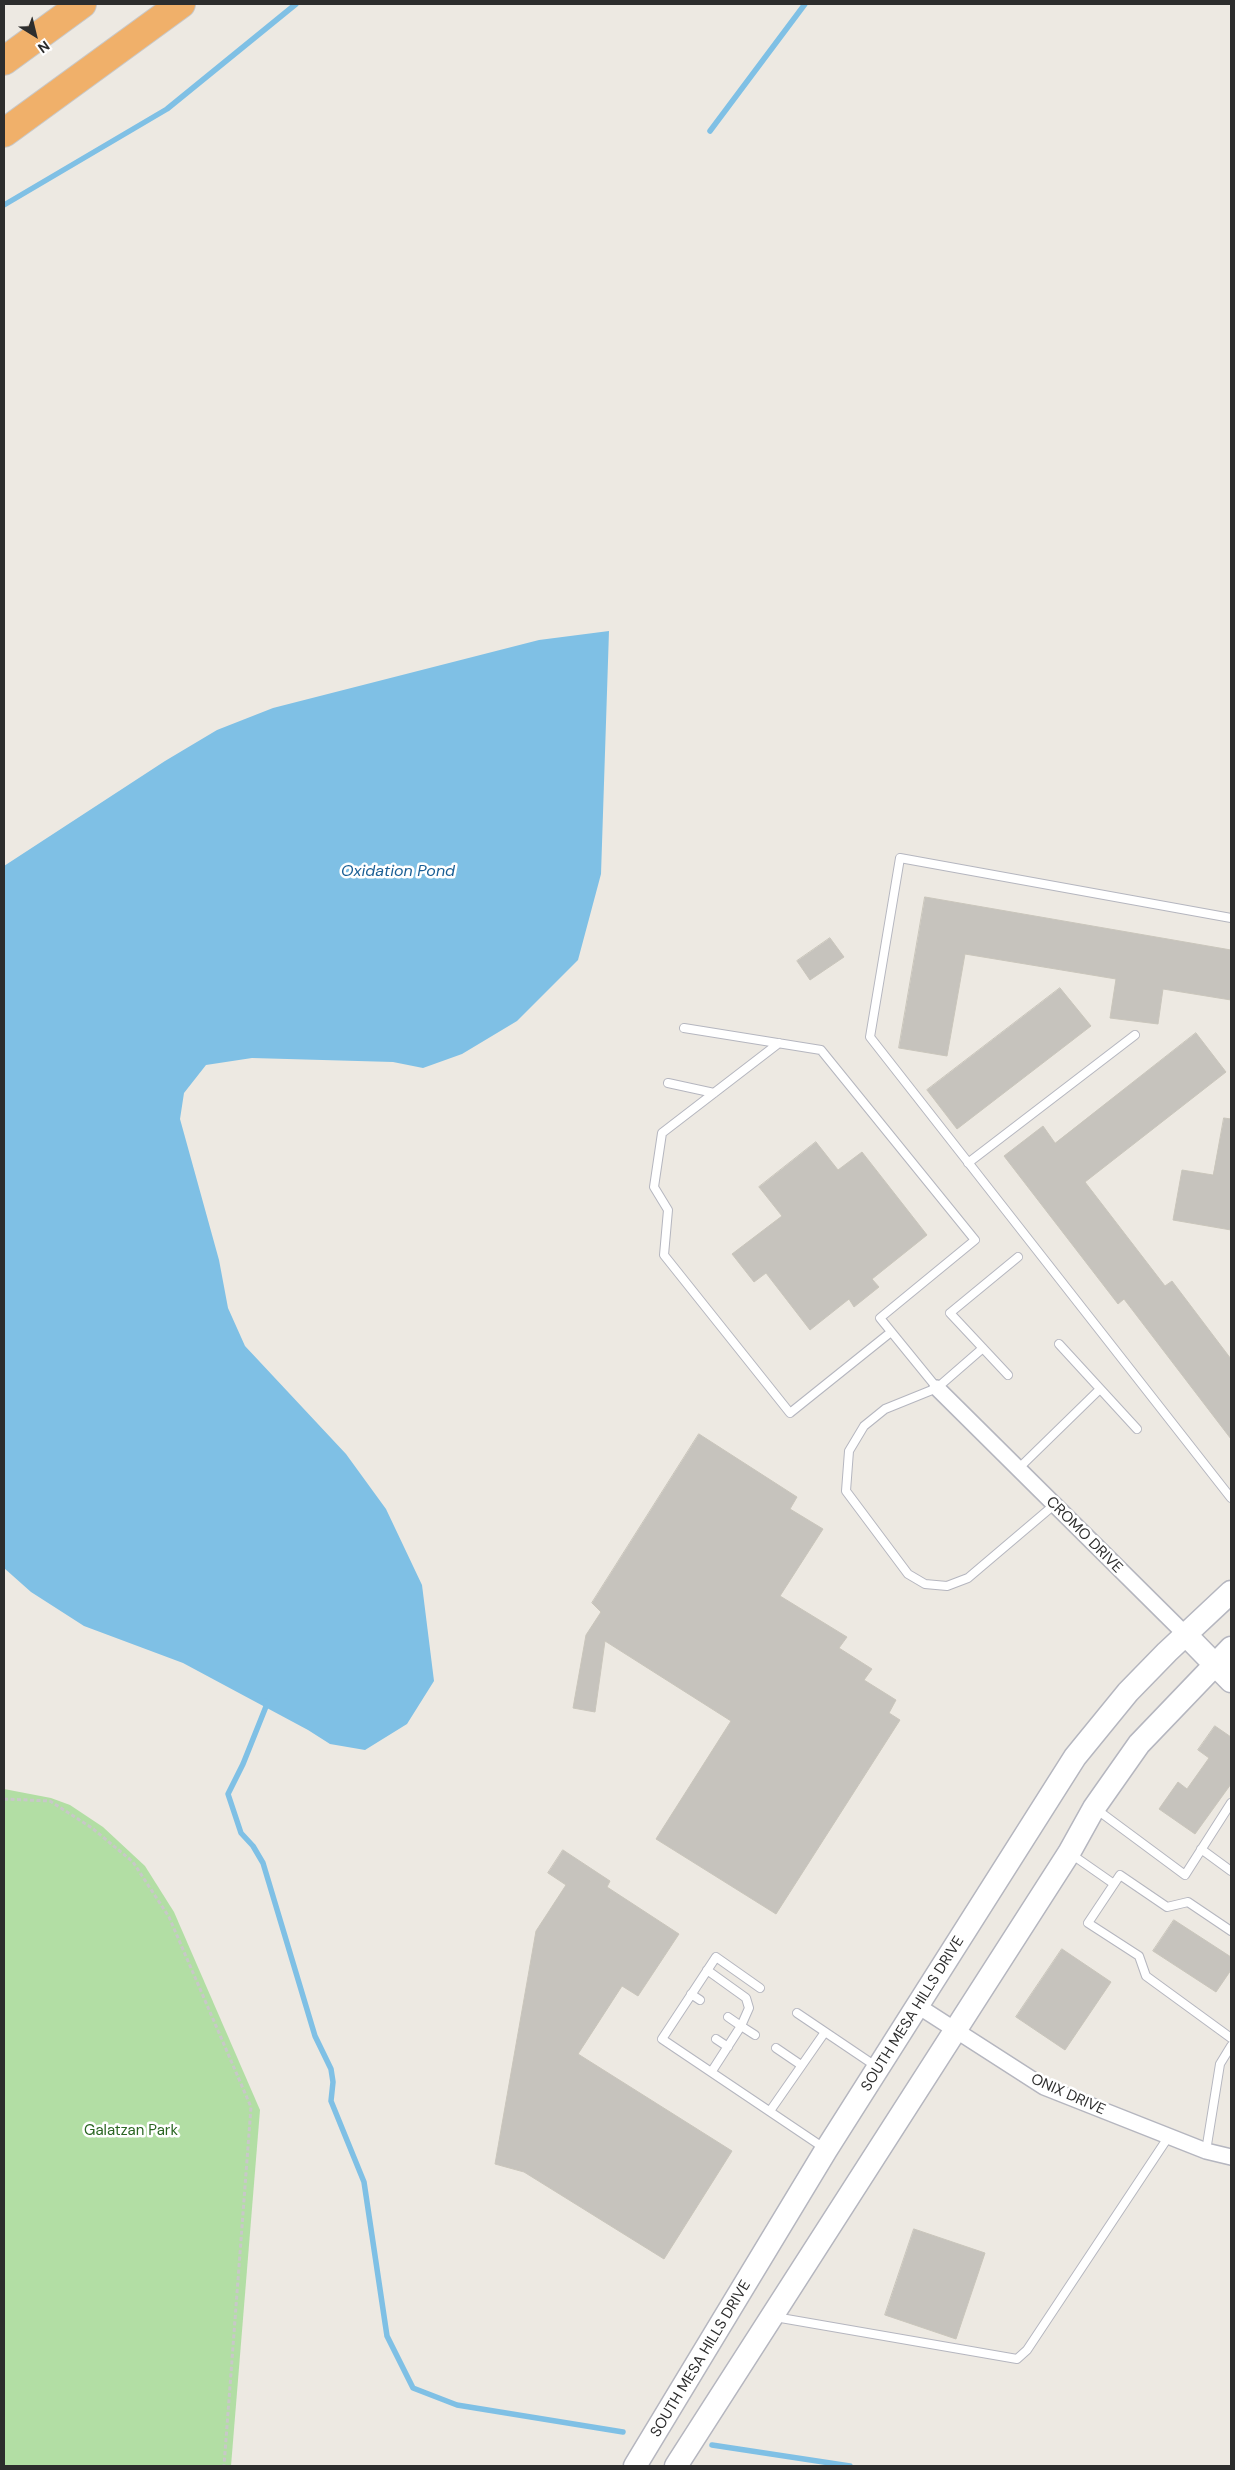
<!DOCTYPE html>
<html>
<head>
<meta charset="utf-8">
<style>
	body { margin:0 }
	#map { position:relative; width:1235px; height:2470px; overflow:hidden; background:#ede9e2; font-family:"DM Sans",sans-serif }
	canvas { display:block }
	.frame { position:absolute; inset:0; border:5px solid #2d2d2d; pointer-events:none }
	.north { position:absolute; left:10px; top:10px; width:50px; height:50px; -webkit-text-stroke:4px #fff; paint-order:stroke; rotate:144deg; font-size:14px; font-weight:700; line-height:20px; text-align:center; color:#2d2d2d }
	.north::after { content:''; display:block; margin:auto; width:18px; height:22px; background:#2d2d2d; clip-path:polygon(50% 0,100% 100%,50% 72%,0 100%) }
</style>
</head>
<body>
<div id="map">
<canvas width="1235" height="2470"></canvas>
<div class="frame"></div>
<div class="north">N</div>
</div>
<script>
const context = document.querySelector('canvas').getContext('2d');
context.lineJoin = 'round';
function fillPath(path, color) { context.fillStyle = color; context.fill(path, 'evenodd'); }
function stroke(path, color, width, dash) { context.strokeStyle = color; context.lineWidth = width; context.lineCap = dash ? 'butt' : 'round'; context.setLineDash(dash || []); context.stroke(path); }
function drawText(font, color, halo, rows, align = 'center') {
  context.font = font + ' "DM Sans",sans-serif'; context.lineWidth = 5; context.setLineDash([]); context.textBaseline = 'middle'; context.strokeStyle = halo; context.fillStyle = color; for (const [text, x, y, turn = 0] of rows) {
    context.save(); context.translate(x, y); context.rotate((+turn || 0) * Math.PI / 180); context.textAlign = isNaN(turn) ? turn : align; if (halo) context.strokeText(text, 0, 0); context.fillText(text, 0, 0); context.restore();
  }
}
fillPath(new Path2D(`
	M4 1789 51 1798 70 1805 103 1827 145 1866 174 1912 260 2110 231 2466H4Z`), '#b2dea4');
fillPath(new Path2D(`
	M609 631 601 874 578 960 517 1021 462 1054 423 1068 393 1062 252 1058 206 1065 184 1093 180 1119 219 1260 228 1308 245 1346 346 1454 386 1509 422 1585 434 1681 407 1724 365 1750 330 1744 308 1730 183 1663 84 1626 31 1592 4 1568V866L165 761 217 730 273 708 539 640Z`), '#7fc0e5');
stroke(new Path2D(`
	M710 131 805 4
	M4 205 167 109 296 4
	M265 1701 267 1704 243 1764 228 1794 241 1833 253 1846 263 1863 315 2036 331 2069 333 2082 331 2101 364 2182 387 2336 413 2388 457 2405 623 2432
	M712 2445 850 2466`), '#7fc0e5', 5.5);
const building = new Path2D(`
	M925 897 1231 950V1000L1163 989 1158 1024 1110 1018 1116 979 965 954 947 1056 899 1048Z
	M830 938 844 957 810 980 797 961Z
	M1060 988 1091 1026 957 1129 927 1090Z
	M1196 1033 1226 1072 1085 1182 1165 1286 1172 1281 1231 1359V1439L1124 1299 1118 1304 1004 1156 1043 1126 1055 1143Z
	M1224 1118 1231 1119V1230L1173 1220 1182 1170 1213 1175Z
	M816 1142 838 1170 862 1152 927 1235 872 1279 879 1287 854 1307 849 1299 810 1330 766 1273 754 1282 732 1254 782 1216 759 1187Z
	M699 1434 797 1497 790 1509 823 1529 780 1596 847 1637 839 1648 872 1669 864 1680 896 1700 889 1713 900 1720 776 1914 656 1839 731 1721 605 1641 595 1712 573 1708 586 1635 601 1612 592 1603Z
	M1215 1726 1231 1737V1784L1195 1834 1159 1809 1178 1782 1187 1789 1209 1758 1198 1750Z
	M563 1850 610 1881 607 1887 679 1934 638 1996 622 1986 578 2054 732 2151 664 2259 524 2172 495 2164 536 1931 566 1885 548 1873Z
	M1174 1920 1231 1957V1970L1216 1992 1153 1951Z
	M1062 1949 1111 1982 1065 2050 1016 2017Z
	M914 2229 985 2253 956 2339 885 2315Z`);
fillPath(building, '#c6c3bd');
stroke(building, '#c9c5bb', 1);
const lane = new Path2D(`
	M1231 918 900 858 870 1037 1231 1498
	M684 1028 821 1050 975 1240 880 1318 937 1388
	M779 1043 662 1133 654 1187 668 1210 664 1255 790 1413 891 1332
	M668 1083 714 1093
	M968 1163 1135 1035
	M1059 1344 1137 1429
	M983 1348 937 1388 885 1409 864 1426 849 1451 846 1491 908 1574 925 1584 947 1586 968 1578 1054 1505
	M1008 1375 950 1313 1018 1257
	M1018 1469 1100 1389
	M1096 1809 1185 1875 1231 1803
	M1201 1849 1231 1871
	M1071 1854 1114 1884
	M1231 1931 1188 1902 1167 1907 1120 1875 1088 1923 1139 1956 1146 1976 1231 2038
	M707 1970 746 1998 749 2008 741 2026 728 2017
	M760 1988 716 1957 662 2039 824 2148
	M691 1994 700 2000
	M797 2013 877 2067
	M716 2039 728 2047
	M776 2048 801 2065
	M712 2071 741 2026 755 2035
	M770 2111 825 2032
	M1206 2151 1220 2064 1231 2046
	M775 2317 1017 2359 1027 2350 1169 2136`);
const street = new Path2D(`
	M937 1388 1185 1634
	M918 2006 1044 2087 1206 2151 1231 2157`);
const secondary = new Path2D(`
	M1185 1634 1231 1681
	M635 2466 826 2150 1075 1757 1128 1692 1167 1652 1231 1592
	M676 2466 1069 1853 1094 1808 1139 1744 1231 1648`);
const highway = new Path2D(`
	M4 61 82 4
	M4 133 181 4`);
stroke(lane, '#b5b6bf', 10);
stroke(street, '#b5b6bf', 18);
stroke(secondary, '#b5b6bf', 25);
stroke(highway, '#c8c8c8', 30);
stroke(new Path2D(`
	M4 1799 50 1801 92 1828 133 1862 169 1917 251 2107 224 2466`), '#c8c8c8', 3, [4, 2.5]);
stroke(lane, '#fff', 8);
stroke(street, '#fff', 15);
stroke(secondary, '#fff', 22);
stroke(highway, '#f0b06a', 28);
drawText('15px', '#2d2d2d', '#fff', [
	["CROMO DRIVE",1084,1535,45],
	["SOUTH MESA HILLS DRIVE",913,2014,-58],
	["ONIX DRIVE",1068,2095,24],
	["SOUTH MESA HILLS DRIVE",701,2359,-59]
]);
drawText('15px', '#2a6622', '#fff', [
	["Galatzan Park",131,2131]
]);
drawText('italic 16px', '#1a5f95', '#fff', [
	["Oxidation Pond",398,872]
]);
</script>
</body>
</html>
